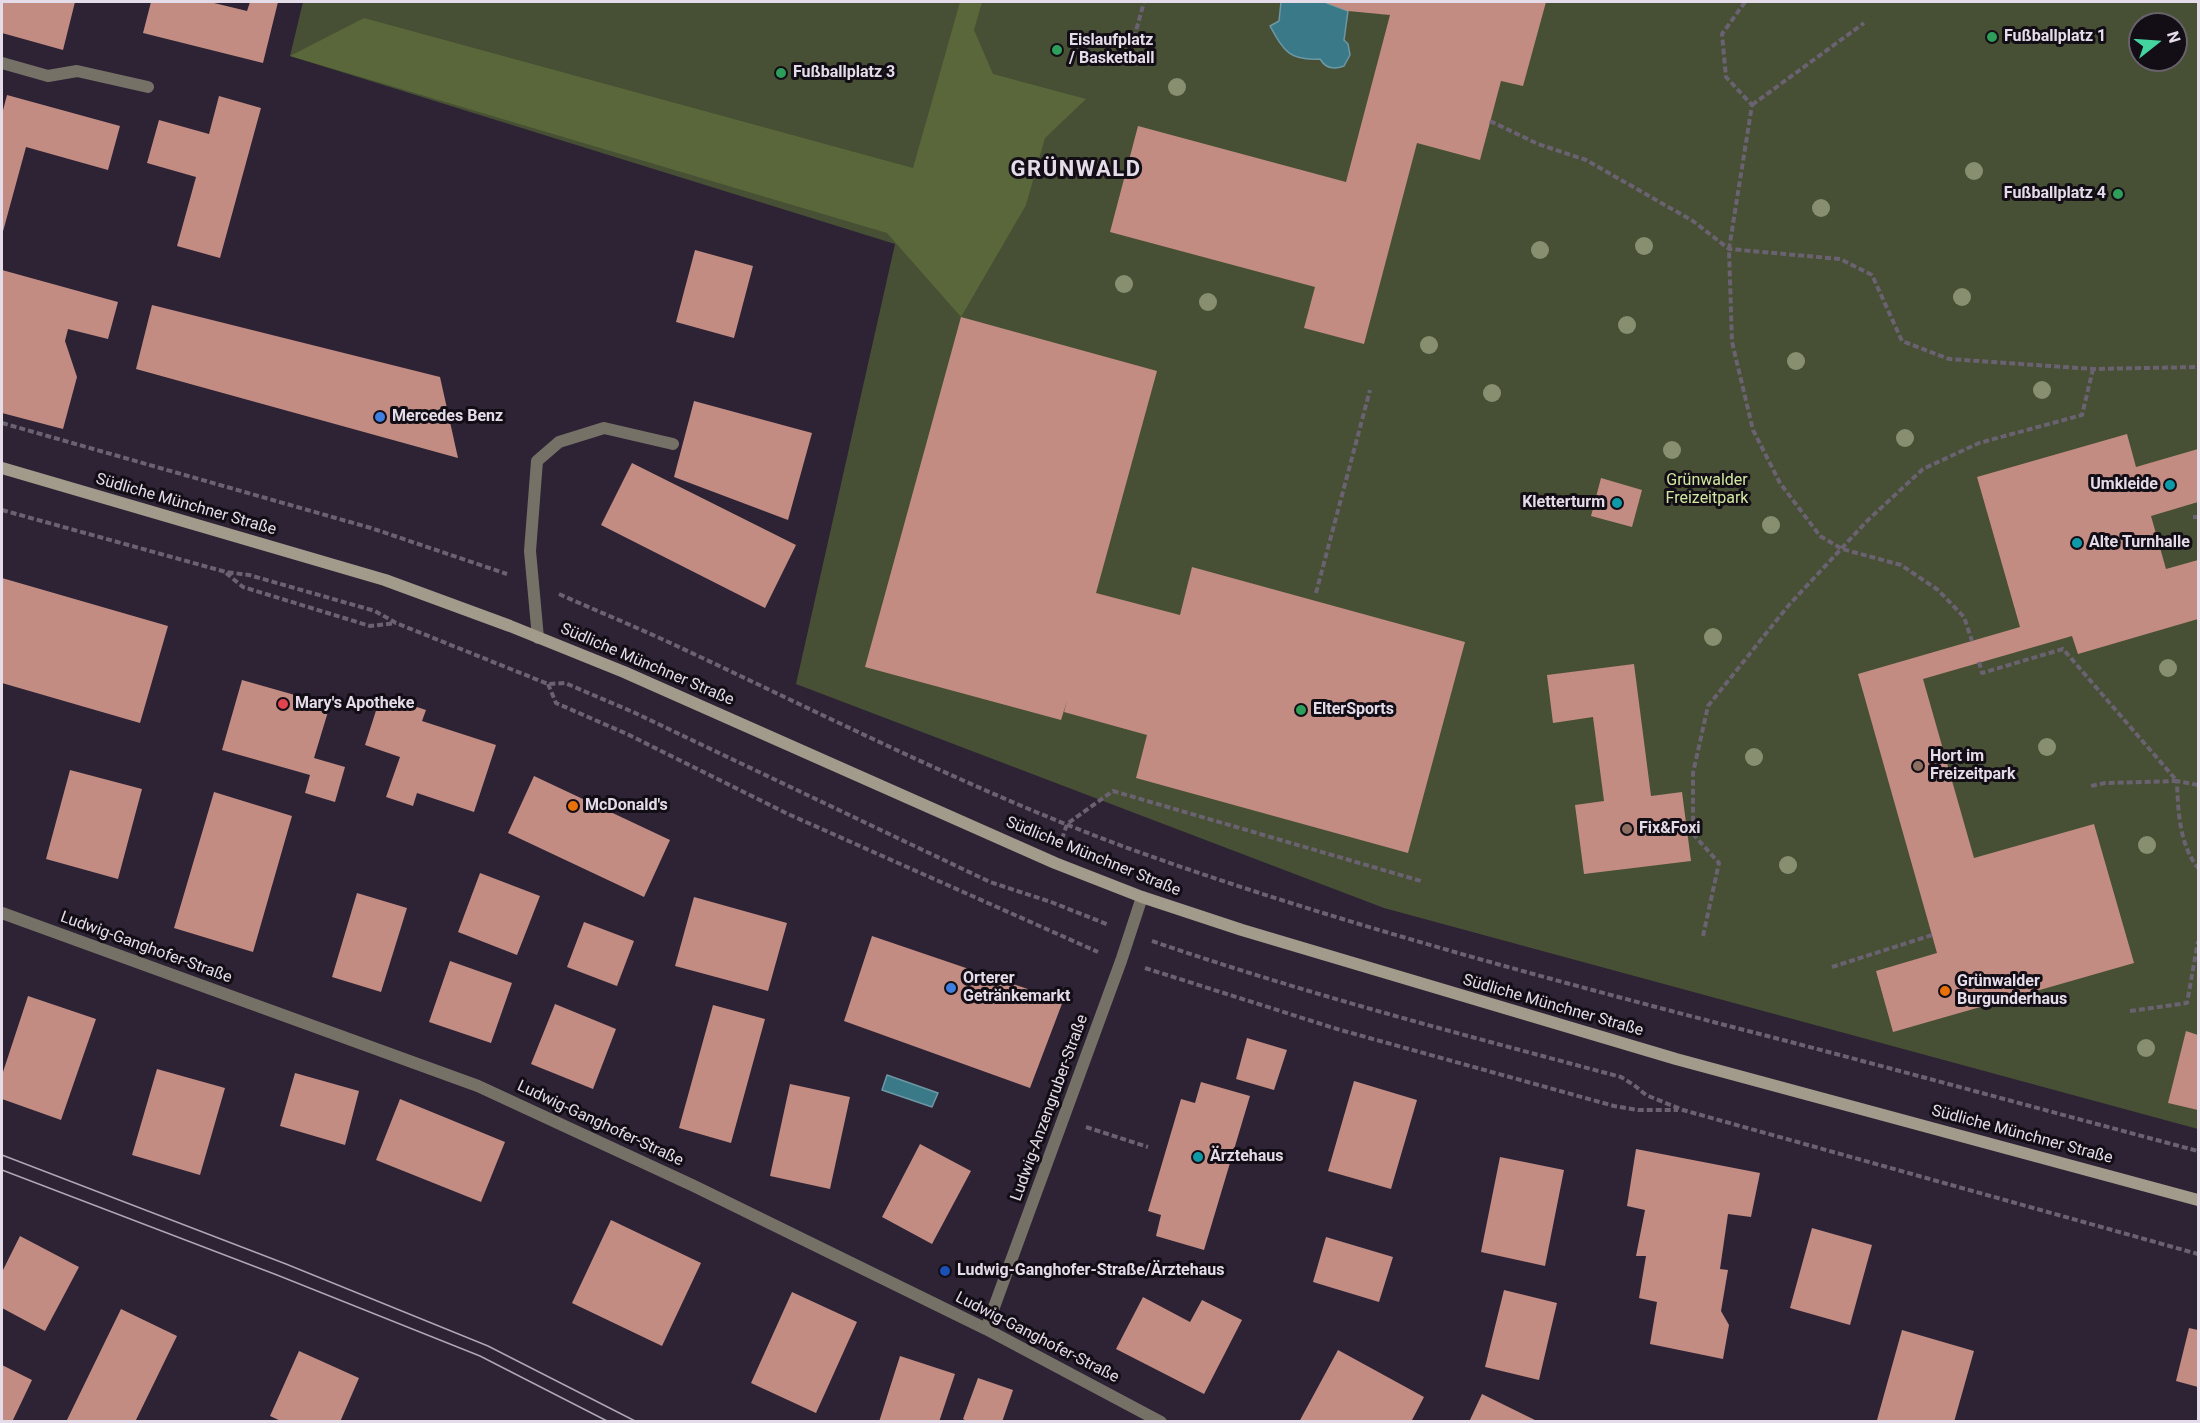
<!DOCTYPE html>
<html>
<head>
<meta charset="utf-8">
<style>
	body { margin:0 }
	#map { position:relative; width:2200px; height:1423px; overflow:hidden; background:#2d2335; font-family:Roboto,sans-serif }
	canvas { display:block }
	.frame { position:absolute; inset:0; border:3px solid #e4dde9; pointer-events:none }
	.north { position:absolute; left:2128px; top:12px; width:60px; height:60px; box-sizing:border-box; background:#130e16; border:2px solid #67616a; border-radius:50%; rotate:73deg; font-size:16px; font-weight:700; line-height:24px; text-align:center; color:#e4dde9 }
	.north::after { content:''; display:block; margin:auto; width:21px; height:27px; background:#43d4a0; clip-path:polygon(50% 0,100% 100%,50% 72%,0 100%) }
</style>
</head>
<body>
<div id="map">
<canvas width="2200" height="1423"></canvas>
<div class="frame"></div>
<div class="north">N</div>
</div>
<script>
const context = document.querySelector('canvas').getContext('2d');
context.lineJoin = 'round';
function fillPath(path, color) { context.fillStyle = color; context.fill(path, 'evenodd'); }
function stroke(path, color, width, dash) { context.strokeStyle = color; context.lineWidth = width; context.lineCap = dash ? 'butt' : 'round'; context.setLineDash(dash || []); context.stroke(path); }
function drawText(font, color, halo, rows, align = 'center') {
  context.font = font + ' Roboto,sans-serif'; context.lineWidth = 6; context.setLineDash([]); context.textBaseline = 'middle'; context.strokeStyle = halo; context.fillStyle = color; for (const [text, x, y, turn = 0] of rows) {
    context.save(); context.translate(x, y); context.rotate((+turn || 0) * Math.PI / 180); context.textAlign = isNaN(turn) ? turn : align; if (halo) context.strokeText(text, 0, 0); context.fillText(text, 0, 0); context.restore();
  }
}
fillPath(new Path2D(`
	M303 2H2198V1129L1384 908 796 684 895 244 290 56ZM2140 24H2176V60H2140Z`), '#475034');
fillPath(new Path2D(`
	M960 2H982L974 30 993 74 1086 99 1045 138 1026 205 961 317 887 233 290 56 364 18 913 168Z`), '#59673a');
const water = new Path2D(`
	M1281 2H1324L1348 11 1344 40 1348 44 1350 55 1344 66C1334 70 1326 69 1320 59 1289 61 1284 51 1270 26L1279 21Z
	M887 1075 938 1093 932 1107 882 1090Z`);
fillPath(water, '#3a7987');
stroke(water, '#6d97a4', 1.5);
fillPath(new Path2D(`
	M2 2H75L63 50 2 33Z
	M151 2H210L247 11 250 2H278L263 63 143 33Z
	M1324 2H1546L1523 86 1501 81 1480 160 1417 143 1364 344 1304 328 1315 287 1110 232 1138 126 1346 182 1390 15 1348 11Z
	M7 95 120 126 108 170 26 147 2 235V114Z
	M219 96 261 108 220 258 177 246 196 177 147 163 159 120 209 134Z
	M695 250 753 266 734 338 676 322Z
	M2 270 118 302 108 339 68 329 65 341 77 377 63 429 2 413Z
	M152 305 440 377 458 458 136 369Z
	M961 317 1157 371 1096 593 1180 615 1192 567 1465 642 1408 853 1136 778 1147 735 1064 712 1067 701 1061 720 865 667Z
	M694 401 812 433 788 520 674 477Z
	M2127 434 2136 467 2198 449V502L2151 516 2166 569 2198 560V619L2078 654 2072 636 1923 679 1974 858 2094 824 2134 963 1893 1032 1876 971 1937 953 1858 674 2020 627 1977 477Z
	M632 463 796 545 765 608 601 525Z
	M1601 478 1642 490 1632 527 1591 516Z
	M2 578 168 626 140 723 2 683Z
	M1634 664 1651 796 1682 792 1691 861 1584 874 1575 805 1604 801 1593 717 1553 723 1547 675Z
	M242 680 330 705 314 758 345 767 335 802 305 793 310 775 222 750Z
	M381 695 426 710 422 721 496 745 474 812 417 793 413 806 386 797 400 757 365 745Z
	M70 770 142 789 118 879 46 859Z
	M534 776 670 840 644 897 508 833Z
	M214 792 292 816 253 952 174 928Z
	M480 873 540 896 517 955 458 932Z
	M357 893 407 908 381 992 332 977Z
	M694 897 787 923 768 991 675 966Z
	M584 922 634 941 617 986 567 967Z
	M872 936 1063 1001 1030 1088 844 1021Z
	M450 961 512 983 491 1043 429 1022Z
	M28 996 96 1019 61 1120 2 1099V1075Z
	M555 1004 616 1029 593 1089 531 1064Z
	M713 1005 765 1019 731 1143 679 1128Z
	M2186 1031 2198 1035V1110L2168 1103Z
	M1247 1038 1287 1050 1274 1090 1236 1079Z
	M157 1069 225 1088 200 1175 132 1155Z
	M295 1073 359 1091 345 1145 280 1126Z
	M1354 1081 1417 1100 1391 1189 1328 1171Z
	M1201 1082 1250 1096 1204 1250 1156 1236 1161 1215 1148 1211 1181 1099 1195 1103Z
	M790 1084 850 1097 830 1189 770 1176Z
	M400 1099 505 1142 481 1202 376 1160Z
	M920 1144 971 1171 932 1244 882 1217Z
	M1636 1149 1760 1173 1751 1217 1728 1214 1720 1269 1728 1270 1721 1311 1729 1325 1723 1359 1650 1344 1657 1302 1639 1298 1646 1256H1636L1645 1210 1627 1206Z
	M1500 1157 1564 1170 1545 1266 1481 1252Z
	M611 1220 701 1263 662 1346 572 1303Z
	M1812 1228 1872 1245 1850 1325 1790 1308Z
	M20 1236 79 1267 45 1331 2 1308V1272Z
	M1326 1237 1393 1257 1379 1302 1313 1282Z
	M1504 1290 1557 1303 1539 1380 1485 1367Z
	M792 1292 857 1322 816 1413 751 1383Z
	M1143 1297 1190 1322 1202 1300 1242 1320 1204 1394 1116 1349Z
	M121 1309 177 1336 135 1422H66Z
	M2189 1328 2198 1330V1387L2176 1381Z
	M1902 1330 1974 1351 1954 1422 1877 1420Z
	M1338 1350 1424 1397 1411 1422H1299Z
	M299 1351 359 1378 340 1422H283L270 1416Z
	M900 1356 955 1374 939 1422H879Z
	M2 1365 32 1380 12 1422H2Z
	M978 1378 1013 1390 1002 1422H969L963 1419Z
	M1482 1394 1539 1422H1469Z`), '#c28c83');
stroke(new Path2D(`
	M1745 2 1722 34 1726 77 1752 105 1729 249 1732 342 1753 430 1780 483 1820 536 1842 549 1901 565 1938 590 1964 617 1972 641
	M1134 38 1144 2
	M1752 105 1864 23
	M1490 121 1538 144 1586 160 1693 221 1729 249 1840 259 1872 275 1902 341 1949 359 2093 369 2198 367
	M2 423 371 528 507 574
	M2 510 226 572 249 575 375 611 396 623 548 684 565 683 633 712 990 882 1051 902 1109 925
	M2193 517H2198
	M226 573 243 587 370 626 396 623
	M1316 593 1370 390
	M559 594C599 612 639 628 679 647 829 717 977 793 1133 850 1351 928 1578 987 1802 1045 1935 1080 2066 1116 2198 1151
	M1979 662 1982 673 2063 649 2177 781
	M548 684 556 703 627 734 788 814 1098 952
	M2198 785 2177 781C2178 810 2179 844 2198 868
	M2091 786 2105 783 2176 781
	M1062 839 1067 824 1113 791 1421 881
	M1703 936 1719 863 1693 834V773L1708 706 1788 606 1867 521 1923 469 1979 443 2082 415 2093 369
	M1152 941C1306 994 1464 1035 1621 1077L1634 1085 1646 1095 1683 1110 2198 1254
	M1832 967 1932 935
	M1145 968 1337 1029 1614 1106 1638 1110H1678
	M2130 1011 2187 1003 2198 941
	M1086 1127 1148 1147`), '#6a6171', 4, [6, 3]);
stroke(new Path2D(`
	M2 63 48 76 77 71 148 87
	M538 638 530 551 537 461 559 442 604 428 673 444`), '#767167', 12);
stroke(new Path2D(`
	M2 913 478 1086 694 1186 986 1329 1161 1422
	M986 1329 1121 961 1142 897`), '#767167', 12);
stroke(new Path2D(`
	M2 468 385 580 510 626 624 672 1055 863 1142 897 1242 930 1676 1059 2198 1200`), '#a29a8b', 12);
stroke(new Path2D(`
	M2 1155 286 1264 488 1346 637 1422
	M2 1170 277 1275 480 1356 609 1422`), '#aea6b4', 1.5);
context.fillStyle = '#878f70';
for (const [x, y] of [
	[1177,87],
	[1974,171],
	[1821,208],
	[1644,246],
	[1540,250],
	[1124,284],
	[1962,297],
	[1208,302],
	[1627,325],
	[1429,345],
	[1796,361],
	[2042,390],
	[1492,393],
	[1905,438],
	[1672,450],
	[1771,525],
	[1713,637],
	[2168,668],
	[2047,747],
	[1754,757],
	[2147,845],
	[1788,865],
	[2146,1048]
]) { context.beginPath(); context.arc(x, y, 9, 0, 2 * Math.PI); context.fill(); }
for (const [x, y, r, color] of [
	[1992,37,6,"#2e9e5b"],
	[1057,50,6,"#2e9e5b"],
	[781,73,6,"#2e9e5b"],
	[2118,194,6,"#2e9e5b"],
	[380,417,6,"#3f7fe0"],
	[2170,485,6,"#0f9aa8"],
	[1617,503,6,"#0f9aa8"],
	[2077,543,6,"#0f9aa8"],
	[283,704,6,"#e0444e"],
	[1301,710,6,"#2e9e5b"],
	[1918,766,6,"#8d6e63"],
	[573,806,6,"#e8710a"],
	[1627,829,6,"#8d6e63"],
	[951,988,6,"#3f7fe0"],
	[1945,991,6,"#e8710a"],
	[1198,1157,6,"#0f9aa8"],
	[945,1271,6,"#1a4fb4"]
]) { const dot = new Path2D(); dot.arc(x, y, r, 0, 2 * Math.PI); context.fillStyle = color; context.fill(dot); stroke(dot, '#130e16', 2); }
drawText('bold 16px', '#e4dde9', '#130e16', [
	["Fußballplatz 1",2004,37],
	["Eislaufplatz",1069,41],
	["/ Basketball",1069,59],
	["Fußballplatz 3",793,73],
	["Fußballplatz 4",2106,194,"right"],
	["Mercedes Benz",392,417],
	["Umkleide",2158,485,"right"],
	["Kletterturm",1605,503,"right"],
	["Alte Turnhalle",2089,543],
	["Mary's Apotheke",295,704],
	["ElterSports",1313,710],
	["Hort im",1930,757],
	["Freizeitpark",1930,775],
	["McDonald's",585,806],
	["Fix&Foxi",1639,829],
	["Orterer",963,979],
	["Getränkemarkt",963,997],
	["Grünwalder",1957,982],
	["Burgunderhaus",1957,1000],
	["Ärztehaus",1210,1157],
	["Ludwig-Ganghofer-Straße/Ärztehaus",957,1271]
], 'left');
drawText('16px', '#d1e8a0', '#130e16', [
	["Grünwalder",1707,481],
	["Freizeitpark",1707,499]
]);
drawText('16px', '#e4dde9', '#130e16', [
	["Südliche Münchner Straße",186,505,16],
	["Südliche Münchner Straße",647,665,23],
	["Südliche Münchner Straße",1093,857,22],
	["Ludwig-Ganghofer-Straße",146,948,20],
	["Südliche Münchner Straße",1553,1006,16],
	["Ludwig-Anzengruber-Straße",1050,1108,-70],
	["Ludwig-Ganghofer-Straße",600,1124,25],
	["Südliche Münchner Straße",2022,1135,15],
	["Ludwig-Ganghofer-Straße",1037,1338,27]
]);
context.letterSpacing = '1.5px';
drawText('bold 22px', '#e4dde9', '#130e16', [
	["GRÜNWALD",1076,170]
]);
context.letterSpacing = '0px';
</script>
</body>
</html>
